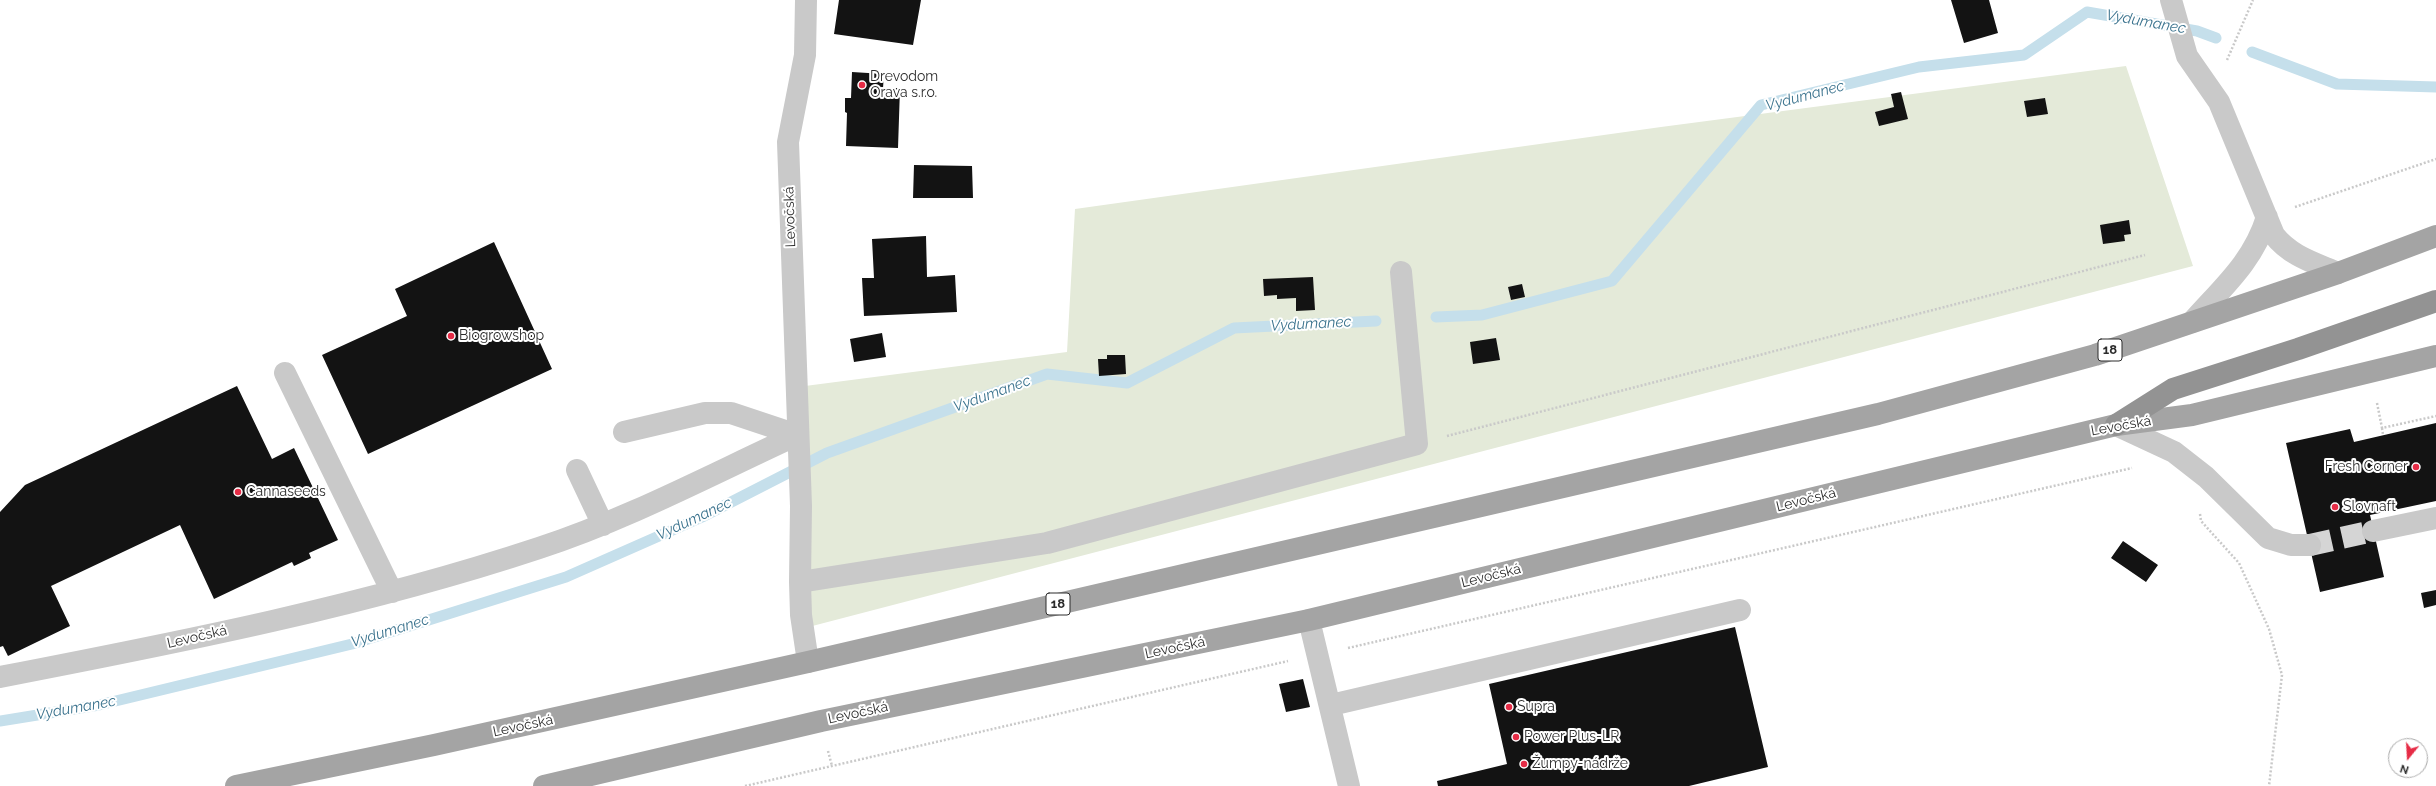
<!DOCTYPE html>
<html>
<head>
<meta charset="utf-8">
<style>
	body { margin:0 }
	#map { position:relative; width:2436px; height:786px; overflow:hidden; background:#fff; font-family:Raleway,sans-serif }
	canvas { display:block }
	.north { position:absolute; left:2388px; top:738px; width:40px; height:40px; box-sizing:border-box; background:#fff; border:1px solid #ababab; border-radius:50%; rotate:198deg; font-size:11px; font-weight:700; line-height:16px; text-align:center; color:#2c2c2c }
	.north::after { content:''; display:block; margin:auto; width:14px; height:18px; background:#e62c46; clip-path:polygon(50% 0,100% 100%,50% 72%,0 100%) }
</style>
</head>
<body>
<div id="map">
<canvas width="2436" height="786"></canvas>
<div class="north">N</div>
</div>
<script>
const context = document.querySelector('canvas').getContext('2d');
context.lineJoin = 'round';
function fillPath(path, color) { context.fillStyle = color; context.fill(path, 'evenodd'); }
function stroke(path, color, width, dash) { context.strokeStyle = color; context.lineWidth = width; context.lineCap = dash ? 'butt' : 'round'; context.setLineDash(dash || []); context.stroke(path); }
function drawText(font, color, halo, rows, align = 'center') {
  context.font = font + ' Raleway,sans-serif'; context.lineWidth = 4; context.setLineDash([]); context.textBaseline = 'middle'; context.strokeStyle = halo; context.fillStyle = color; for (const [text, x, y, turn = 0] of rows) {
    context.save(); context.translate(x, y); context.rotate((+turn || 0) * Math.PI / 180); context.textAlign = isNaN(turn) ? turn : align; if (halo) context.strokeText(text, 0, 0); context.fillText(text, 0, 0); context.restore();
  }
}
fillPath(new Path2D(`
	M2126 66 2193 266 797 630 805 386 1067 352 1075 209 1661 127Z`), '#e4ead9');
stroke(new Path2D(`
	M2252 52 2337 84 2436 87
	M1436 317 1482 315 1612 281 1761 105 1919 67 2024 55 2087 12 2197 31 2216 38
	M0 721 99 705 352 644 566 577 702 517 827 453 1047 374 1127 383 1234 328 1376 321`), '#c5dfeb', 11);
fillPath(new Path2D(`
	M839 0H921L913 45 834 34Z
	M1951 0H1989L1998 33 1964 43Z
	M852 72 884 74 883 88H900L898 148 846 146 847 113 845 112V98H851Z
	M1901 92 1908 119 1879 126 1875 112 1894 107 1891 94Z
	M2045 98 2048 114 2027 117 2024 101Z
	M914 165 972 166 973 198H913Z
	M2129 220 2131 234 2124 235 2125 241 2103 244 2100 225Z
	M926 236 927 277 955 275 957 312 864 316 862 278H874L872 239Z
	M494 242 552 369 368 454 322 355 407 316 395 289Z
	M1313 277 1315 310 1296 311V298L1277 299V295L1264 296 1263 279Z
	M1522 284 1525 297 1511 300 1508 287Z
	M882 333 886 357 854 362 850 339Z
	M1496 338 1500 360 1473 364 1470 342Z
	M1107 355H1125L1126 374 1099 376 1098 359H1107Z
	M237 386 272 459 294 448 338 540 309 553 311 558 294 566 292 562 214 599 180 525 51 586 70 626 8 656 3 646 0 647V512L25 485Z
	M2436 423V501L2370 515 2384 577 2320 592 2286 443 2350 429 2354 442Z
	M2123 541 2158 565 2146 582 2111 558Z
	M2436 590V605L2424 608 2421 593Z
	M1735 627 1768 767 1689 786H1438L1437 781 1507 764 1489 684Z
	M1303 679 1310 707 1286 712 1279 684Z`), '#131313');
stroke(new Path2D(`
	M2310 545 2373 531`), '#d5d5d5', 22, [22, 11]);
stroke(new Path2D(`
	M2227 60 2253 0
	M2295 207 2436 159
	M2377 403 2382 428 2436 416
	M2382 428 2383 435
	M1447 436 2145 255
	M2200 514 2201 521 2239 563 2269 629 2282 675 2269 786
	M1348 648 2132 468
	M828 751 832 766
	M745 786 1288 661`), '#c9c9c9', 2.5, [2, 2]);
stroke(new Path2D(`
	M806 0 805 55 788 142 801 506 800 582 801 615 808 662
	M2171 0 2187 56 2219 102 2274 235C2290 256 2315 263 2338 273
	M2192 322C2223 287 2253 262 2267 217
	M285 373 392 592
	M2116 425 2174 452 2206 477 2268 538 2291 545H2310
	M624 432 705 413H731L797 435
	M577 470 603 525
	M2373 531 2436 518
	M800 582 1047 543 1417 444 1401 272
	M1309 620 1349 786
	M0 677C181 642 364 606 539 548 628 519 712 474 797 435
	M1331 705 1740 610`), '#c9c9c9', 22);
stroke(new Path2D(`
	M236 786 434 745 808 662 1878 414 2095 355 2338 273 2436 236
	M544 786 821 721 1309 620 2116 425 2192 415 2436 356`), '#a4a4a4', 22);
stroke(new Path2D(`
	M2116 425 2173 389 2298 349 2436 301`), '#939393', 22);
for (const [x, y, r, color] of [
	[862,85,4,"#e62c46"],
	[451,336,4,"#e62c46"],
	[2416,467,4,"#e62c46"],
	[238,492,4,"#e62c46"],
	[2335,507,4,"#e62c46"],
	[1509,707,4,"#e62c46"],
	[1516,737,4,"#e62c46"],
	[1524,764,4,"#e62c46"]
]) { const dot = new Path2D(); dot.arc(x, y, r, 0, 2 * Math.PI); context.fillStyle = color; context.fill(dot); stroke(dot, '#fff', 1.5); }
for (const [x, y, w] of [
	[2110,350,24],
	[1058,604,24]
]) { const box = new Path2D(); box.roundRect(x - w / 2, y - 11, w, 22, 3); context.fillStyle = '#fff'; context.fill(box); stroke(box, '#2c2c2c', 1); }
drawText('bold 13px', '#2c2c2c', null, [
	["18",2110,350],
	["18",1058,604]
]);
drawText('14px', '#2c2c2c', '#fff', [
	["Drevodom",870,77],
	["Orava s.r.o.",870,93],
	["Biogrowshop",459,336],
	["Fresh Corner",2408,467,"right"],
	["Cannaseeds",246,492],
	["Slovnaft",2343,507],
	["Supra",1517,707],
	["Power Plus-LR",1524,737],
	["Žumpy-nádrže",1532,764]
], 'left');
drawText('14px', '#2c2c2c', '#fff', [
	["Levočská",790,217,-92],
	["Levočská",2121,426,-10],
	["Levočská",1806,500,-14],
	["Levočská",1491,576,-14],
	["Levočská",197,637,-13],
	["Levočská",1175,648,-12],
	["Levočská",858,713,-12],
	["Levočská",523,726,-12]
]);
drawText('italic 15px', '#3b738e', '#fff', [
	["Vydumanec",2146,22,10],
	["Vydumanec",1805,96,-15],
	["Vydumanec",1311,324,-3],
	["Vydumanec",992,394,-20],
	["Vydumanec",694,519,-25],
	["Vydumanec",390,631,-17],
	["Vydumanec",76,708,-10]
]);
</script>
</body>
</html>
